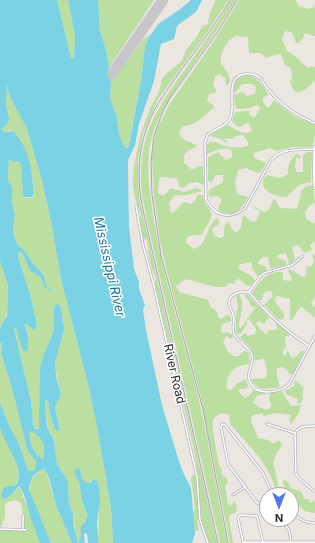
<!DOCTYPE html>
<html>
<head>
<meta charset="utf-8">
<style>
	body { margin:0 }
	#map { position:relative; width:315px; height:543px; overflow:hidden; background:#ece6e0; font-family:Inter,sans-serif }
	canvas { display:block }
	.north { position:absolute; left:259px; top:487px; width:40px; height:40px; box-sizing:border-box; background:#fff; border:1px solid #ababab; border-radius:50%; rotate:180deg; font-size:11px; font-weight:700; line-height:16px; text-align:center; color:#2c2c2c }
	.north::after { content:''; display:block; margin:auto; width:14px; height:18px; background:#4e79ea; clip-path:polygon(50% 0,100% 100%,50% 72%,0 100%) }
</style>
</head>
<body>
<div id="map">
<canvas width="315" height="543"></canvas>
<div class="north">N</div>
</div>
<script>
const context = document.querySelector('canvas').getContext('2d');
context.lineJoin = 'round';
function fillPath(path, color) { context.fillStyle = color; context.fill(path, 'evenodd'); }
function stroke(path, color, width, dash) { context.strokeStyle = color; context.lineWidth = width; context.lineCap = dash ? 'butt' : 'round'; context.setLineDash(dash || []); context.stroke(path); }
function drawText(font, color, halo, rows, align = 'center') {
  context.font = font + ' Inter,sans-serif'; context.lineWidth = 3; context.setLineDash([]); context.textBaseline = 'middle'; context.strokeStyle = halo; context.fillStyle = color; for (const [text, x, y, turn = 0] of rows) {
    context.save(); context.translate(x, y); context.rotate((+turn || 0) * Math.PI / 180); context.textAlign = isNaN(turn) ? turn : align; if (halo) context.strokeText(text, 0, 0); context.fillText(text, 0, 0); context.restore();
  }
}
fillPath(new Path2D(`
	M57 0H68L75 36 74 59H71Z
	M98 0H154L108 69 105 47 100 30Z
	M216 0H228L206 34 158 99 148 122 143 133 138 161V181L140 202 217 543H209L202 521 198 476 194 450 155 285 156 278C149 265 149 254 147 240L143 238 140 219 141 215 135 198 133 184 134 167 140 136 151 106 159 92 162 79 166 74 182 61 186 50 196 38 203 25 205 26 208 24 210 13Z
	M231 0H236C221 25 204 49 187 73 174 92 160 110 153 133 146 154 148 179 151 201 159 267 181 328 197 392 209 442 217 493 227 543H220L150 233C146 215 141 195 141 176 141 128 162 101 189 64 204 43 218 22 231 0Z
	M239 0H296L298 6 308 9 314 7 315 3V36L305 33 303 38 299 43H296L292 33 287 31 284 33 282 40 287 51C296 55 300 62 308 68L313 66 315 68V80C309 86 303 95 294 91L290 82 292 78 291 68 285 65 281 54 271 56 267 58 260 53H249L248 37 235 36C225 43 222 50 220 62L228 73 230 81 229 84 226 85 225 78 220 74 215 76 213 85 217 92 209 94 207 101 213 105 214 108C205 114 196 126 183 126L179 132C181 142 191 141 197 146 188 152 183 150 184 163L191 169H194L198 166H203L204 185 197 182 190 183 183 188 179 186 178 180 175 178 161 177 159 179 158 193 163 196 171 188 184 192 196 188 202 190V191C193 193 183 197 175 195L169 203 171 213H173L184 202 191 204 196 200 197 195H203C203 203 208 205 211 212 214 217 204 231 201 235H194L187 237 186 243 194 249C208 245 206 225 217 218L220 222 218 225 213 228 212 230 215 236 220 238 224 236C225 230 222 224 229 222 230 226 232 231 237 232L241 228 243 215 252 222 256 221 259 215 260 211 255 209 254 206C257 208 261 211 264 212 270 213 271 202 274 199H275L280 208 297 209 302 190 306 186 313 185 315 203 310 205 305 212 306 219 315 224V241L310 245 312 250 306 252H303L301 248 297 245 292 247 295 259 293 262 289 264 286 253 278 255 277 258 286 261V264L285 266 270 268 268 257C263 256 259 259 258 264L265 266 267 270 258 276 252 269V262L240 264 238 268C243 273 251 273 255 281L251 286 246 285 239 279 235 281V284L229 283 225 287H215L186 279 176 286 179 292 208 300 211 308C218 309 217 314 219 319L223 318 228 314 231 318V321L222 324 221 331 223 333 228 332C231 334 234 335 232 339L226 336 223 342 228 352 233 356H238L244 351 248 352 250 361 249 364C245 365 238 365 234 369 229 373 225 383 227 389L231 390 237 384 245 379 249 387 244 389H239V392L245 398 251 394 253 390 265 393 266 394 257 396 253 402 259 407 267 410 271 407V404L269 399 271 393 282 391 291 406 301 405 299 413 291 424 289 418 291 417V415C280 413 275 412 264 416L262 413 254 415 251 417C251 425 256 431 258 438L268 440 274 444 279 440 282 445C280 450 275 454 274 460 273 469 278 478 278 487L275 488C269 463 246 443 230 424L229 415 222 413C218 415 214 417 213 421 211 427 218 457 219 465L222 470 221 472 223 476 226 477 228 483 225 486 228 504 232 505 234 501 237 506 236 512 230 515 229 519 233 543H230L201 397 166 268 160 240 154 197 152 157 156 131 169 105 214 41Z
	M150 35 145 47 141 81 128 148H126L124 146 119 134 117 117 110 98 111 80 127 62 141 42 145 38Z
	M250 75C259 79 264 86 268 95L263 98C262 103 265 106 269 108L274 100 294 116 315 125V136L312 147H292L276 151 270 148 254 153V158L266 163 261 172 257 173 246 168 238 170 235 182 237 194 248 197C241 210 233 218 218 210L222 199 217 196 211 197 208 195 210 189 222 183 223 182V175H215L212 182 208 181V157L218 152 226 160 232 157V152L230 149C221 147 215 151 207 154V145L209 142C215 140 219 144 225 146 232 148 241 148 248 146V142L243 135 236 136 233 139 226 138 224 139 227 141V143L218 138 210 136 214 131 228 125C236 129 242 137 252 131L248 122 240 127H238L232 121 235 112 248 111H250L249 115 252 117H255L260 109 259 106 256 105 251 108 237 109 235 106 234 95 242 92 247 96 255 94 256 87 253 84H242L236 92H234C233 80 239 75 250 75Z
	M7 84 10 97 27 129 41 177 51 221 61 279 90 392 98 432 111 508 113 543H98L99 486 96 480H92L89 483H85L82 477 80 470 78 468 75 474 79 482 82 501 87 518 81 529 80 542H77L73 514 69 504 68 481 57 464 54 440 48 428 45 403 46 399 48 401C50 410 51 425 58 431L60 429 55 408 61 394 55 367 57 351 63 333V320L60 305H56L54 308V330L43 356 40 368V428L36 429 33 425 31 401 14 329 16 328 22 349 28 348V337L25 325 26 324 34 330 37 329V325L30 294 19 260 18 252H21L23 254 30 270 40 276 45 288 55 292 47 287 43 274 33 264 25 251 17 244 15 239 13 227 15 213 12 203V187L8 179 9 160 14 162 18 161 21 164 23 197 31 198 34 196C32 167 30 153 12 130L4 132 1 130 8 123V115L6 104V85Z
	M307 152H311L312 154 311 182C307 183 303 183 300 185 295 188 291 193 287 197 275 198 254 188 267 175 276 176 280 181 288 174 287 168 291 157 297 154L301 156 300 159 298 158H296L295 168 297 172H303V155Z
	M315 253V297L311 303 315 308V318L302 307H300L292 320H290C289 313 291 307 290 299L277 296 274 300 284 314V318L280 320 278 319 264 305 273 296 271 291C264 290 263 294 262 300H259L252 293C261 280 266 271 283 272V280L291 281 292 279 288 270C294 269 297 275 304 277L306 275 307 270 305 266 310 267C314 265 315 260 312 256Z
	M0 261C9 285 14 304 0 328Z
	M239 294C246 306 239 316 239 328H241L255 308 250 305 249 301 244 295 247 294 270 318 266 320V322L264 324 259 321 256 323 260 329 267 335 268 330H276L277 328 276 323H277L289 334V336H285L286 347 283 351V355H285L288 350 291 358C296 358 298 355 301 351H303L304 352 293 374H289L287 370 282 367 277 368C275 377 280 379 279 387L278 388 260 389 251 381V379L266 378 267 371 264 359 255 360 250 348 240 337 245 333 248 336 255 334 256 329 249 319 247 321V325L240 334 236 333V313L238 308 236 296Z
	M0 343H2L1 353 12 388 27 449 37 461 36 468 32 471 28 470 19 444 8 423 0 402Z
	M295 380 304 388 303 390 302 402 298 404H297L298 399 287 395 285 391 294 386Z
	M0 427C6 440 25 473 16 485H11L3 490 2 498 4 499C10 497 13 493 17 487L20 488 40 543H0V530L26 531 27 529 24 528 23 514 21 503 16 500 8 502 5 504V516L0 528Z
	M30 431C43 435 46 447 43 459 31 454 30 442 30 431Z
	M42 469H44L46 471 56 505 72 543H51L30 493C28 481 33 477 42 469Z
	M193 475H195L196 477 199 518 197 521 199 530 196 531H195C193 523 192 515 195 508L191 478Z
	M284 480 287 481 291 488 302 492 304 499H308L311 503 313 502 315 499V513L305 511 291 498V495H286L283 482Z`), '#bbdea1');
fillPath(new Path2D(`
	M0 0H57L71 58 74 59 75 36 68 0H98L100 30 105 47 111 80 110 98 117 117 119 134 124 146 126 148H128L129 145 141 81 145 47 148 39 158 24 179 10 191 0H202L196 12 177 26 174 39 161 44 154 81 139 124 135 145 128 160V168L129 226 134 269 139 282V289L145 305 143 310 146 330 162 405 177 455 182 470 191 488 195 534 192 543H113L111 508 98 432 90 392 61 279 51 221 41 177 27 129 10 97 7 84 6 104 9 119 8 123 1 130 5 132 13 131C27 145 32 166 33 186 33 190 35 194 32 197H23L21 164 18 161 14 162 9 160 8 179 12 187V203L15 213 13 227 15 239 17 244 25 251 33 264 43 274 47 287 55 292 45 288 40 276 30 271 23 254 21 252H18L19 260 30 294 37 325 36 329 34 330 26 324 25 325 28 337V350L26 352 22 349 16 328 14 329 31 401 33 424 35 429H39L40 368 43 356 54 330V308L56 305 59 304 61 308 64 329 55 363 56 376 61 394 55 408 60 430 57 431 55 429 50 414 48 401 46 399 45 402 47 426 49 431 54 440 57 464 68 481 69 504 73 514 74 527 78 543 80 541 81 526 86 521 87 515 82 501 79 482 75 474V470L77 468 80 469 82 478 86 483H90L94 479 96 480C104 492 98 511 97 524 97 530 99 537 98 543H88L87 534 86 533 84 534 85 543H72L56 505 49 478 45 469C36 470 29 480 29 489L51 543H40L31 520 24 495 20 487H17C13 493 10 497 4 499L2 498C1 485 7 486 16 485 27 471 3 442 0 427 0 419 0 410 0 402L8 423 19 444 28 470 31 471 34 470C41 460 31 458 27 449L12 388 1 353 2 343H0V328L7 315 8 302V286L0 261ZM30 431C43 436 46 446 43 459 32 454 29 441 30 431Z`), '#7cd2e5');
stroke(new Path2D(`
	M112 74 163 0`), '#c7c6ca', 11);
const minor = new Path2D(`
	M314 149C298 150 282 148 271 160L245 208C230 220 216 217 206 200L205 142 208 134C215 129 225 127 230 119 237 106 223 77 245 74 250 73 254 74 259 77 263 80 265 86 268 89 281 105 296 116 315 123
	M136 206 143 245 153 282 197 477 200 520 208 543
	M249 292 259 278 264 273 292 265 303 256
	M309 346C287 332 266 313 249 292 241 291 228 293 229 304 230 309 234 313 234 319 234 324 232 328 234 334 238 342 248 346 252 355 255 365 244 374 251 384 258 396 280 393 289 384L315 336
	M267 424 295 433
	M295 433 296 474 298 477 315 492
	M295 433C300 425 307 426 315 426
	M233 495 245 487
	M267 503H257L228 464 221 427 222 424 225 425 263 473 271 491 275 495
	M291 511C298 518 304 523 315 523
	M23 515V530
	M240 515 257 516 263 542H243L238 518Z
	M281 519 289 530 291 542
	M0 529 26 530
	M263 542H315`);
const tertiary = new Path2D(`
	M315 147 314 171 315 188`);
stroke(minor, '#b0b3bb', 3);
stroke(tertiary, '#b0b3bb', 4);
stroke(minor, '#fff', 1.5);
stroke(tertiary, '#fff', 2.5);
stroke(new Path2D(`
	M218 543 143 210C137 181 137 151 149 122 156 104 168 89 179 73 197 49 215 25 230 0
	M228 543 203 409 161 256 152 195 151 162 154 136 162 113 170 98 217 33 237 0`), '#a2a7b4', 1);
drawText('12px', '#2c2c2c', '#fff', [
	["River Road",174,374,77]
]);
drawText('italic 13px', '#197392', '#fff', [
	["Mississippi River",109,267,77]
]);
</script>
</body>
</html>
